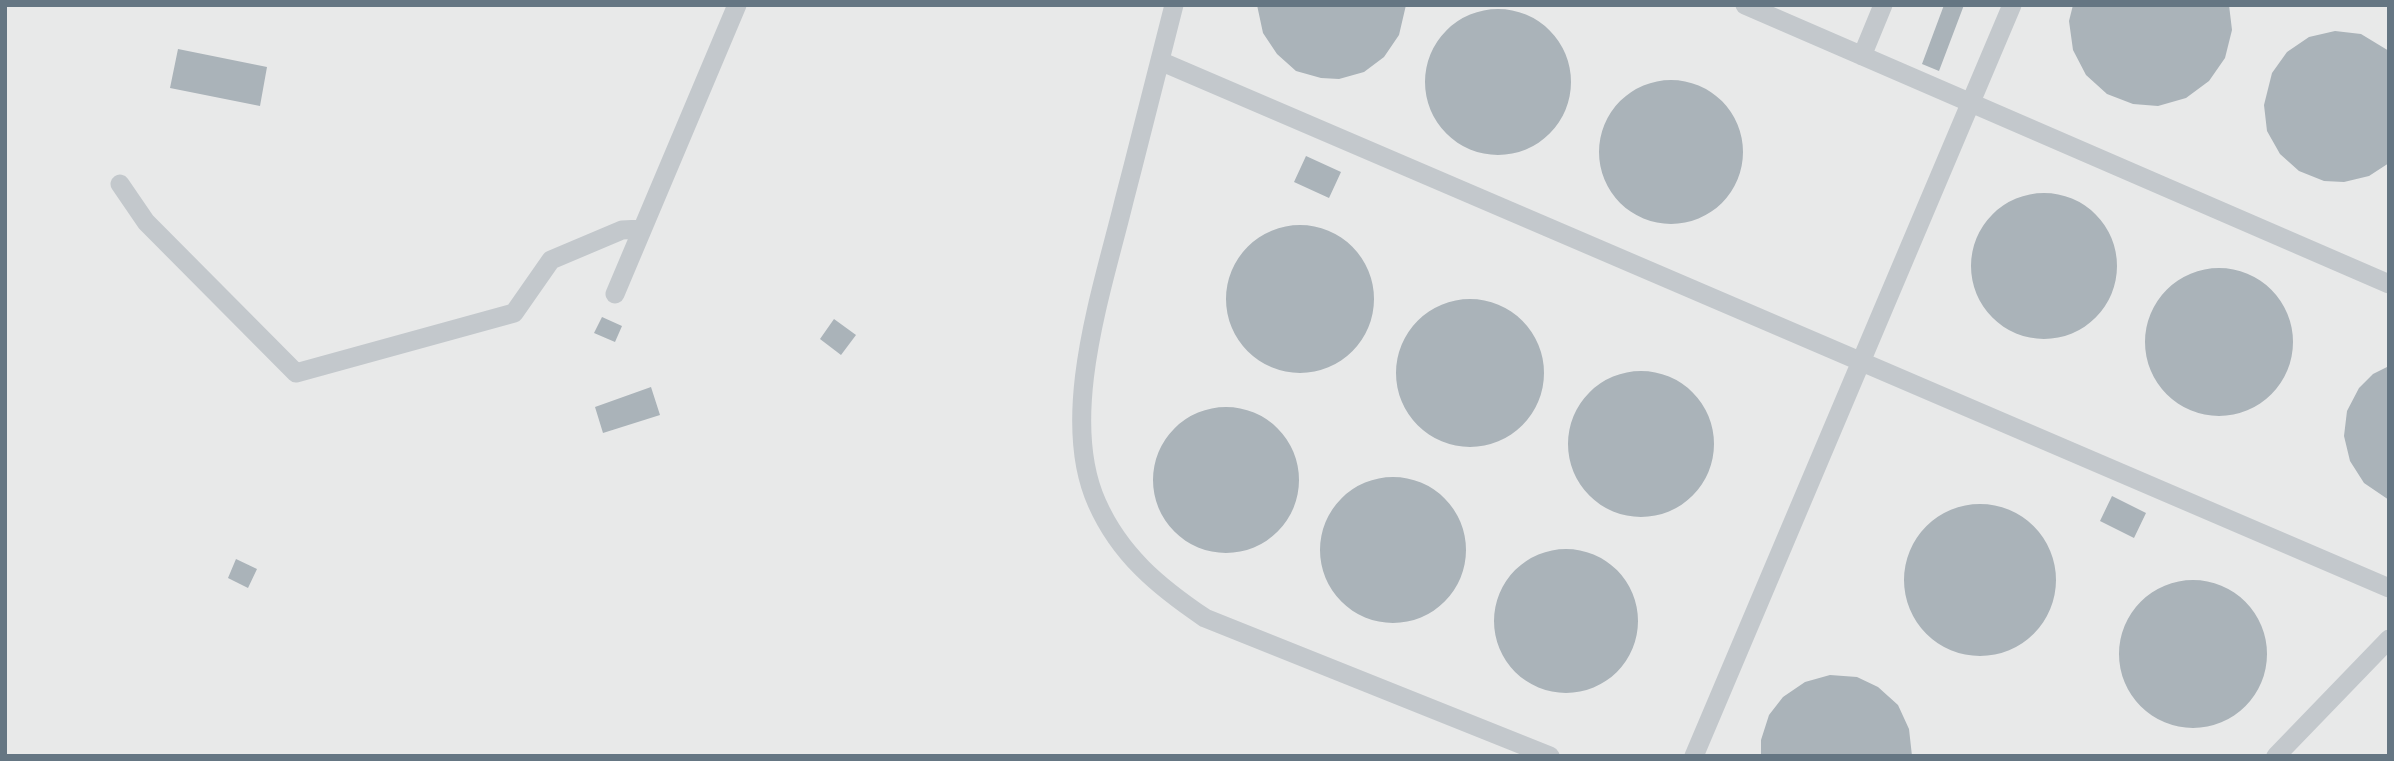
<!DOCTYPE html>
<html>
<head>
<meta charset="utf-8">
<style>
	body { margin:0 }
	#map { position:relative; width:2394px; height:761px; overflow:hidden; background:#fafaf8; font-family:Helvetica,sans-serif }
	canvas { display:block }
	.frame { position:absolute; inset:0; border:7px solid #657683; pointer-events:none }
</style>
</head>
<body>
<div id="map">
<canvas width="2394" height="761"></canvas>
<div class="frame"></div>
</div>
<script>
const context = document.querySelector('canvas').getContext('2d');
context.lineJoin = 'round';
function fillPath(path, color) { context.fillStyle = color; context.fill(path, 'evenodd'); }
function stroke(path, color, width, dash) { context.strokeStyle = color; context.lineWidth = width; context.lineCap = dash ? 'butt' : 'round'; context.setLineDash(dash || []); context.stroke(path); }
fillPath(new Path2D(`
	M5 5H2389V756H5Z`), '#e8e9e9');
fillPath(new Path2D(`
	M1257 5H1406L1399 35 1384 57 1364 72 1339 79 1321 78 1296 71 1277 54 1263 33Z
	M1944 5H1964L1939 71 1922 64Z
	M2073 5H2229L2232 30 2225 58 2209 81 2186 98 2158 106 2133 104 2107 94 2086 75 2073 50 2069 21Z
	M1425 82a73 73 0 1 1 146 0a73 73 0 1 1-146 0Z
	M2335 31 2361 34 2389 51V163L2369 176 2344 182 2324 181 2299 171 2280 154 2267 131 2264 105 2272 73 2287 52 2309 37Z
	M178 49 267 67 260 106 170 88Z
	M1599 152a72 72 0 1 1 144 0a72 72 0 1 1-144 0Z
	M1306 156 1341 172 1329 198 1294 182Z
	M1971 266a73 73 0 1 1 146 0a73 73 0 1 1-146 0Z
	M1226 299a74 74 0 1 1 148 0a74 74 0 1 1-148 0Z
	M2145 342a74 74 0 1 1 148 0a74 74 0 1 1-148 0Z
	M1396 373a74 74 0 1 1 148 0a74 74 0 1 1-148 0Z
	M602 317 622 326 615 342 594 333Z
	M834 319 856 335 841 355 820 339Z
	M2389 366V500L2364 483 2350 461 2344 436 2347 411 2359 388 2373 374Z
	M1568 444a73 73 0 1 1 146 0a73 73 0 1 1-146 0Z
	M651 387 660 415 603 433 595 407Z
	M1153 480a73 73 0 1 1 146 0a73 73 0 1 1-146 0Z
	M1320 550a73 73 0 1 1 146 0a73 73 0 1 1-146 0Z
	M2112 496 2146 513 2134 538 2100 521Z
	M1904 580a76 76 0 1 1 152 0a76 76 0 1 1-152 0Z
	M1494 621a72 72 0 1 1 144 0a72 72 0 1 1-144 0Z
	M236 559 257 569 248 588 228 578Z
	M2119 654a74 74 0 1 1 148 0a74 74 0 1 1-148 0Z
	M1830 675 1857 677 1878 687 1898 705 1909 729 1912 756H1761V740L1769 715 1783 697 1805 682Z`), '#aab3b9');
stroke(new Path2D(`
	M1174 5C1157 71 1141 136 1124 201 1103 288 1058 417 1097 503 1120 555 1159 587 1205 618L1550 756
	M1745 5 2389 284
	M1862 56 1883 5
	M1160 61 2389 588
	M120 184 146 222 296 373 514 313 551 260 622 230 642 229
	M615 294 737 5
	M1694 756 2012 5
	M2276 756 2389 639`), '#c3c8cc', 19);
</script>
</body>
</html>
